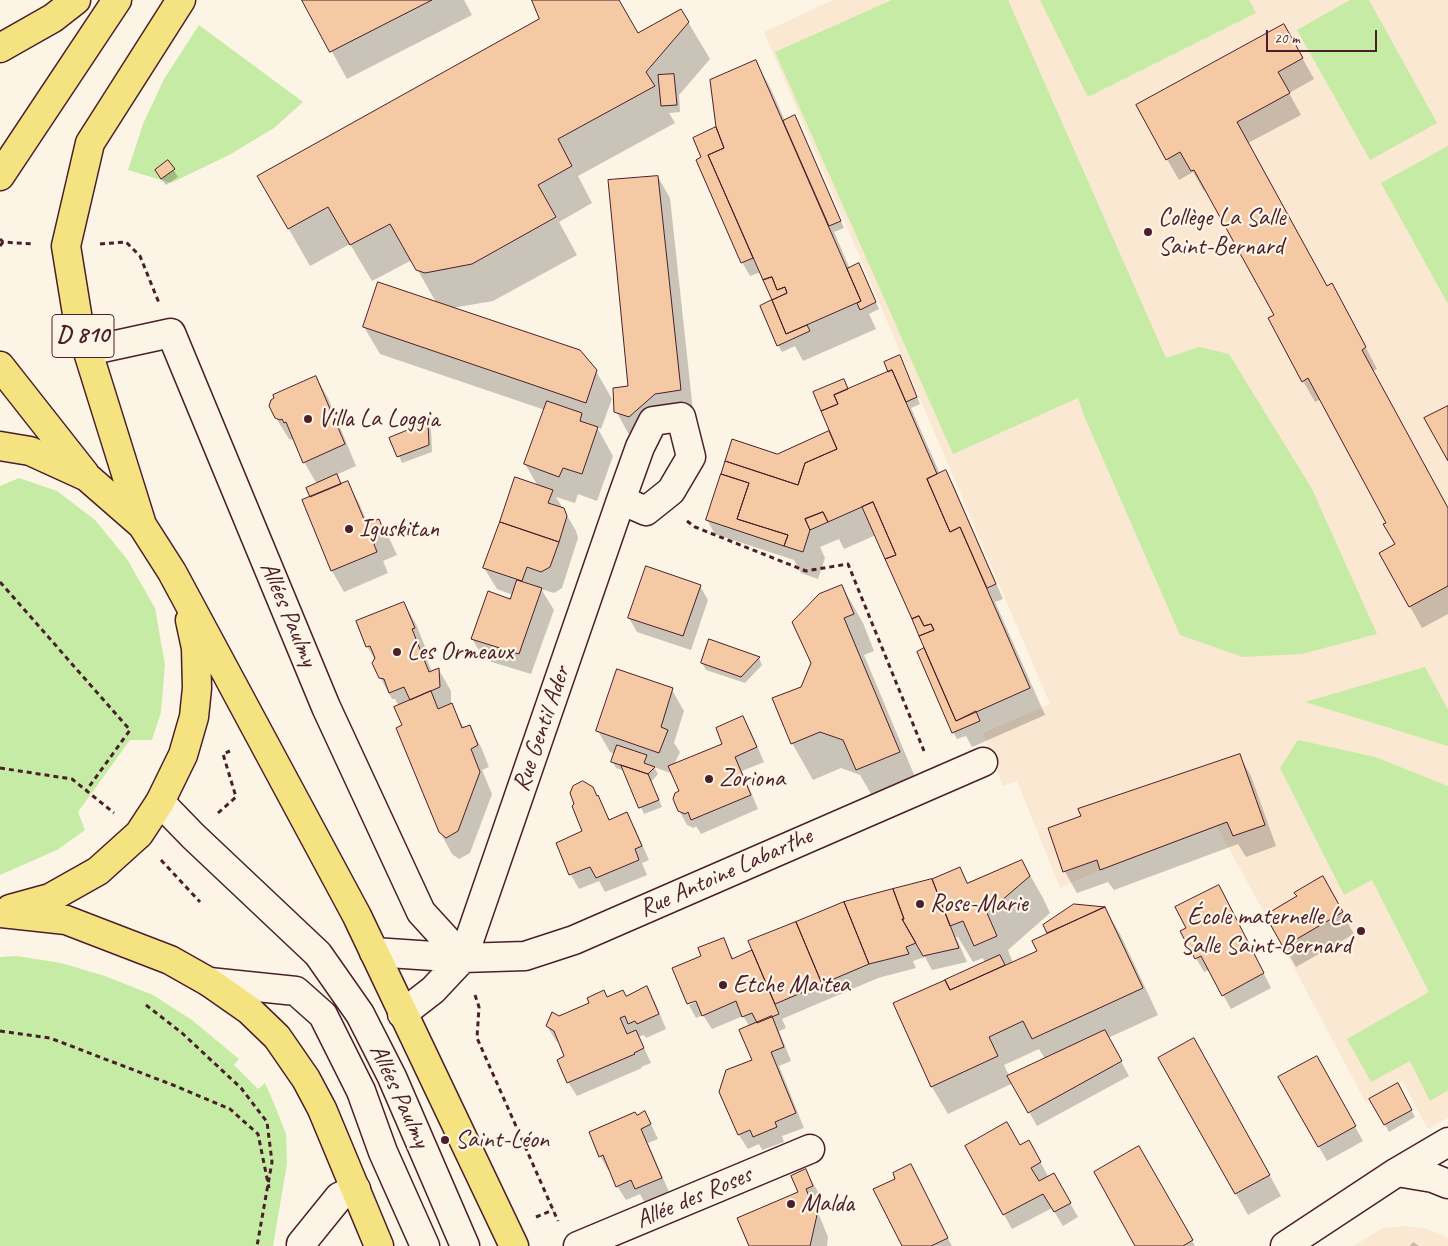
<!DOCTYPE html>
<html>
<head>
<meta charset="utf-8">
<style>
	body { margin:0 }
	#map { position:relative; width:1448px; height:1246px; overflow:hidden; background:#fcf5e5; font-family:Caveat,sans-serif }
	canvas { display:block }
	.scale { position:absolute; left:1266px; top:30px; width:111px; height:22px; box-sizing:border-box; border:2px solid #4a1f2b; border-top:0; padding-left:6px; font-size:15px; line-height:18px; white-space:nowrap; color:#4a1f2b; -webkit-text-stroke:4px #fcf5e5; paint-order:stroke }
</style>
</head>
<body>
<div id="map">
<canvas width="1448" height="1246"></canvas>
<div class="scale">20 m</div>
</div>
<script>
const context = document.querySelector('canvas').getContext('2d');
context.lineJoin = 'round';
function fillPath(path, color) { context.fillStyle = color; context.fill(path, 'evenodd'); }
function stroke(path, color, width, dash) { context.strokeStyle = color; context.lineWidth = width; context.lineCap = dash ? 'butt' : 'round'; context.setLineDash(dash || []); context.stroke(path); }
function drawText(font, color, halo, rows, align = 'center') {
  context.font = font + ' Caveat,sans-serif'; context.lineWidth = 4.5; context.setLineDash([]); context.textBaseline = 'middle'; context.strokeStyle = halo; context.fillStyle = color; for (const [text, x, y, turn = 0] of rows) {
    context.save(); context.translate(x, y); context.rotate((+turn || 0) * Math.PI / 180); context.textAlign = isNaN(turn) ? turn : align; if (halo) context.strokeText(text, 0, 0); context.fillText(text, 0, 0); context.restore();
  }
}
fillPath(new Path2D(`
	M833 0H1448V1118L1428 1129 1402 1081 1369 1099 1366 1103 1283 947 1217 827 1100 870 1060 888 1017 781 1003 786 983 733 1050 704 764 32Z
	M1405 1226 1424 1228 1444 1235 1448 1238V1246H1353L1383 1228Z`), '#fae8d2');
fillPath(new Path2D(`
	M892 0H1008L1166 358 1199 347 1229 354 1312 489 1377 634 1302 654 1243 657 1180 635 1085 418 1078 398 953 454 775 52Z
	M1040 0H1249L1256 13 1088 97Z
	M1350 0H1369L1437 123 1370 160 1297 30Z
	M199 25 303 102 274 128 231 154 171 183 128 170 143 124 164 79Z
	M1448 146V304L1381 183Z
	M19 478 57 491 95 520 127 559 155 608 165 665 161 712 152 740H130L78 812 85 830 57 850 0 875V486Z
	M1425 667 1448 710V746L1305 702Z
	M1298 740 1375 757 1448 786V1090L1430 1101 1410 1061 1371 1082 1347 1039 1429 992 1372 880 1344 895 1280 768Z
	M17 956 61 963 105 976 153 995 192 1020 239 1059 234 1065 258 1089 265 1083 275 1106 286 1134 287 1164 273 1246H0V957Z`), '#c6eba5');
fillPath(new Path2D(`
	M306 0H464L472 15 347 79 304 1Z
	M534 0H618L638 35 688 22 710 59 679 95 680 112 669 113 675 123 578 176 592 203 559 222 577 255 493 301 452 308 596 371 612 399 601 429 597 427 613 456 597 501 578 494 575 503 556 497 576 531 578 538 562 588 554 593 541 589 554 610 531 674 485 660 472 639 511 600 513 595 497 589 484 568 538 486 525 464 545 410 380 354 364 327 437 304 412 260 372 281 350 244 310 266 259 177 540 20Z
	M1296 47 1314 79 1289 93 1301 115 1248 143 1327 288 1344 306 1377 369 1373 371 1448 509V614L1422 628 1380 553 1396 545 1388 523 1321 399 1315 402 1303 381 1270 319 1275 315 1207 190 1204 191 1193 172 1179 180 1167 159Z
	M756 62 771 89 785 121 798 123 844 228 834 232 850 269 863 272 879 309 869 314 876 329 803 361 795 346 782 352 778 345 774 301 761 272 750 276 742 262 703 158 715 129Z
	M168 161 178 177 166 185 160 177Z
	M658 177 670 198 693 411 642 438 628 433 616 411 630 387Z
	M885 363H903L920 404 911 408 940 474 946 471 954 486 1003 599 995 602 1045 715 972 747 966 736 957 739 953 732 927 657 929 656 876 535 844 549 839 539 820 547 825 558 818 579 801 573 794 560 715 534 707 520 777 455 833 436 848 390 890 373Z
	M316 377 328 398 356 466 336 475 341 485 347 482 359 503 368 525 379 521 391 542 397 555 383 561 388 573 344 592 332 571 304 500 311 497 317 484 304 462 294 440 289 439 276 418Z
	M427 423 431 430 432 452 402 463 391 438Z
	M700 586 708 600 691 650 637 632 629 618Z
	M842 586 863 623 874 651 864 655 920 789 878 806 860 775 841 768 813 780 792 743 802 688Z
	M404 603 416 624 426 649 423 650 432 672 439 670 451 691V705L464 728 469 726 481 747 489 767 482 770 492 794 470 853 459 859 452 854 440 832 399 706 395 699H392L380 677 375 660 367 646Z
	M759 658 762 665 745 683 706 670 702 663Z
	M672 690 684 711 674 743 680 752 674 765 724 745 743 718 751 732 764 762 742 771 758 809 701 834 696 826 694 828 687 825 679 810 680 791 673 774 654 767 658 774 651 782 662 807 644 814 625 771 616 768 612 761 615 754 610 752 598 731Z
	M1239 755 1251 776 1276 846 1246 857 1238 844 1114 890 1108 882 1077 893 1065 872 1049 829Z
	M598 796 610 821 626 814 635 828 649 860 642 863 647 875 605 892 599 881 579 889 571 875 557 843 584 832Z
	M1022 861 1043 898 1050 913 1008 950 1013 963 1039 952 1049 934 1045 925 1074 905 1105 908 1121 936 1158 1015 1108 1038 1129 1076 1037 1126 1013 1083 948 1114 932 1087 895 1004 985 963 983 958 973 962 958 937H956L967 962 932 970 925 957 913 961 916 968 878 978 782 1019 786 1028 779 1031 791 1061 779 1066 804 1128 782 1136 784 1142 762 1150 759 1144 748 1149 739 1135 721 1092 754 1060 750 1027 743 1016 712 1029 703 1015 696 1018 689 1005 702 1000 703 956 723 939 734 960 960 868 968 884ZM1039 1049 1045 1059 1009 1076 1004 1065Z
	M1322 878 1354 934 1296 967 1284 946 1298 897Z
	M1227 900 1271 988 1231 1009 1209 970 1204 972 1196 958Z
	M647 988 655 1002 666 1029 646 1038 644 1035 639 1037 651 1063 641 1067 642 1068 577 1096 568 1082 566 1057 560 1043 556 1041 547 1026 559 1017 608 998H626Z
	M1160 1058 1206 1060 1281 1196 1248 1215Z
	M1325 1072 1363 1141 1327 1161 1280 1078Z
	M1397 1085 1415 1117 1389 1132 1371 1100Z
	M645 1112 658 1139 648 1143 669 1192 645 1203 640 1194 626 1200 617 1186 610 1170H608L600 1156 636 1116Z
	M966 1146 1019 1147 1037 1156 1049 1178 1054 1175 1078 1217 1063 1226 1052 1208 1012 1229Z
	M1139 1147 1195 1246H1137Z
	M806 1171 818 1192 824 1207 817 1210 828 1237 827 1246H750L799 1193Z
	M918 1180 952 1246H903Z
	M1413 1242 1419 1246H1410Z`), '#0003');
const building = new Path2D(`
	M302 0H432L330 52Z
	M532 0H619L638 33 681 9 689 22 646 72 655 86 558 139 572 166 538 185 556 217 472 264 425 273 416 270 390 224 350 245 328 207 288 229 257 176 539 19Z
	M1284 24 1303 58 1278 72 1290 93 1237 122 1327 286 1332 283 1366 347 1362 350 1448 508V586L1409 607 1379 553 1395 544 1383 524 1386 523 1308 378 1302 382 1268 318 1274 315 1194 170 1191 171 1180 152 1166 160 1136 105Z
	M756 60 861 301 786 334 772 300 787 293 785 287 777 290 772 277 763 280 708 155 724 148 716 127 710 80Z
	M674 74 677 105 661 106 658 75Z
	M795 115 841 221 829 226 783 121Z
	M716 127 724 148 708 155 753 258 741 263 696 160 701 157 693 138Z
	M168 160 175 169 161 179 155 170Z
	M658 176 681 390 655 394 629 417 614 412 613 388 628 386 608 180Z
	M859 263 876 302 860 310 857 303 861 301 847 269Z
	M772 277 777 290 785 287 787 293 772 300 763 280Z
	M378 282 580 350 597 370 586 403 363 327Z
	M772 300 786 334 807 325 810 331 777 346 760 306Z
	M900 355 917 397 906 402 892 370 888 372 884 362Z
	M892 370 937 474 927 479 950 532 960 527 1030 688 956 721 919 636 934 630 931 624 924 626 919 616 912 619 885 559 896 555 873 502 828 522 823 512 805 519 810 530 803 552 784 546 788 535 737 519 749 483 721 474 725 461 798 485 805 463 837 449 821 411 838 404 834 395Z
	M316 376 345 444 303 463 286 422 284 423 282 419 280 420 275 418 269 406 271 400 274 398 273 395Z
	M844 379 848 389 834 395 838 404 821 411 813 392Z
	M547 401 582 413 580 421 598 427 582 474 563 468 559 477 524 464Z
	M1448 406V461L1424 418Z
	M428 422 429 445 397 457 389 438Z
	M829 431 837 449 805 463 798 485 725 461 732 439 777 454Z
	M946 470 996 584 987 588 960 527 950 532 927 479Z
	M337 474 341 484 310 497 306 488Z
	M721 474 749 483 737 519 788 535 784 546 706 520Z
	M515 477 553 490 548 503 564 508 567 516 559 542 500 522Z
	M348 481 366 524 379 519 385 533 372 539 377 552 331 571 302 500Z
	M873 502 896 555 885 559 862 507Z
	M823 512 828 522 810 530 805 519Z
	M500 522 559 542 550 567 541 572 527 567 522 581 483 568Z
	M646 566 701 585 683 636 628 618Z
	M517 580 542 588 519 654 471 639 488 591 510 599Z
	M842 585 854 614 844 618 900 752 856 770 843 740 820 732 791 744 772 698 801 687 811 663 792 622 819 594Z
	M404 602 415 628 412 629 429 672 439 668 440 687 410 700 404 687 389 693 384 679 379 678 372 663 375 658 370 646 366 647 356 621Z
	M919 616 924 626 931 624 934 630 919 636 912 619Z
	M709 639 760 657 741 677 701 663Z
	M924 648 956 721 976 711 980 721 952 733 917 652Z
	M617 669 673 688 661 727 668 730 659 753 596 731Z
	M431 691 438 709 452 703 462 728 470 725 478 745 471 749 480 772 458 831 446 838 439 832 396 728 402 725 394 707Z
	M743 716 757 747 735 757 751 795 691 820 688 812 685 814 678 811 673 799 675 793 679 791 668 766 722 744 716 728Z
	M617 745 647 755 644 763 655 767 648 774 611 762Z
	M1240 754 1265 825 1233 836 1227 822 1100 870 1097 860 1063 872 1048 828 1081 816 1078 809Z
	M621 765 648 774 659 800 639 808Z
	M583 781 593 787 597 796 598 795 609 820 627 812 642 846 635 849 639 860 596 878 590 867 569 875 556 843 582 831 572 806 574 804 570 793 573 786Z
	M1022 860 1030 876 987 913 997 936 974 946 963 921 950 926 932 879 960 867 967 883Z
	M1323 876 1343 912 1283 947 1265 915 1297 896 1294 893Z
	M932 879 959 948 923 956 902 919H904L893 889Z
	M1219 885 1264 973 1222 996 1201 956 1195 959 1180 931 1186 928 1175 907Z
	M893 889 904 919H902L916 943 906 947 909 954 869 964 844 902Z
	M844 902 869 964 822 984 796 922Z
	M1074 904 1105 907 1047 933 1043 925Z
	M1105 907 1143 988 1032 1039 1023 1021 989 1037 998 1056 931 1087 893 1003 945 980 950 990 1037 951 1032 941Z
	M796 922 822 984 775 1004 748 941Z
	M724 938 732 959 752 950 779 1014 757 1023 752 1013 742 1017 736 1001 702 1016 696 1001 687 1004 672 968 701 956 698 948Z
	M1000 955 1005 965 950 990 945 980Z
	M647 986 659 1014 637 1024 635 1021 628 1024 625 1016 620 1018 627 1034 636 1030 644 1048 634 1053 635 1054 567 1083 557 1060 564 1056 554 1031 546 1026 552 1012 559 1016 589 1003 587 998 604 990 607 997 623 990 626 996Z
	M772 1016 784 1047 771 1052 796 1113 775 1122 777 1127 753 1137 750 1130 738 1135 719 1092 726 1070 752 1060 739 1030Z
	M1105 1030 1122 1061 1028 1113 1007 1076Z
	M1194 1038 1270 1175 1235 1194 1158 1058Z
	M1317 1056 1356 1126 1318 1147 1278 1077Z
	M1398 1083 1412 1110 1384 1125 1369 1099Z
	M645 1111 651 1124 641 1129 662 1178 635 1189 631 1180 616 1187 603 1155 599 1157 589 1132 635 1112 637 1115Z
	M1007 1122 1020 1145 1029 1140 1041 1162 1031 1168 1039 1181 1054 1173 1071 1203 1054 1212 1043 1194 1003 1215 965 1146Z
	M1139 1146 1193 1240 1183 1246H1135L1094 1172Z
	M911 1164 948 1238 931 1246H902L873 1189 895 1179 893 1173Z
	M806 1169 813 1186 806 1189 817 1215 810 1246H749L737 1218 798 1192 791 1176Z`);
fillPath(building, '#f6c9a5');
stroke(building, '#4a1f2b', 1);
const minor = new Path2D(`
	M88 351 171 333 326 707 421 912 463 958
	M160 802 193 836 318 954 360 1014 392 1077 465 1246
	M374 952 463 958 525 956 574 940 983 762
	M209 982 296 991 323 1015 361 1091 383 1152 425 1246
	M402 1014 433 990 463 958 621 500 640 447 653 421 681 417 691 457 671 491 646 511 621 500
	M1397 1172 1433 1178 1448 1184
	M301 1246V1244L339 1197 356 1189
	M578 1246 810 1149
	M1285 1246 1397 1172 1448 1142`);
const major = new Path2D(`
	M181 0 90 143 66 246 78 320 142 525 172 572 357 916 514 1246
	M0 48 53 18 76 0
	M0 176 117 0
	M0 366 85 474
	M0 446 30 451 87 477 142 525
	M10 909 50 898 98 871 139 834 160 802 183 755 194 717 197 688 196 648 190 620
	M0 913 66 920 170 960 209 982 249 1010 277 1037 306 1079 322 1109 379 1246`);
stroke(minor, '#4a1f2b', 31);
stroke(major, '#4a1f2b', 31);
stroke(new Path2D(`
	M0 239 3 242 33 244
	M100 244 126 242 140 256 159 303
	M0 246 3 242
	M687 521 695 527 806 571 848 564 924 751
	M0 582 130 730 86 791
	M0 768 72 779 114 813
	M218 813 236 797 223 754 230 751
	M161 860 200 902
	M475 995 479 1007 477 1038 558 1221
	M146 1005 182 1033 241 1088 267 1122 272 1162 257 1246
	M0 1031 50 1038 173 1085 230 1109 258 1134 269 1188
	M536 1217 553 1210`), '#4a1f2b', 3, [5, 4]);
stroke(minor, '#fcf5e5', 28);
stroke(major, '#f5e382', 28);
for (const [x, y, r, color] of [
	[1148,232,5,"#4a1f2b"],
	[308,419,5,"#4a1f2b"],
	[349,529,5,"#4a1f2b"],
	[397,652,5,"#4a1f2b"],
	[709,779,5,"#4a1f2b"],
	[920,904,5,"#4a1f2b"],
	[1361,931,5,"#4a1f2b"],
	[723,985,5,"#4a1f2b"],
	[445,1140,5,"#4a1f2b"],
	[791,1204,5,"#4a1f2b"]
]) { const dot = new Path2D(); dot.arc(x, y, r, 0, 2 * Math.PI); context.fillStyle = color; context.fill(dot); stroke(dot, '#fcf5e5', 2); }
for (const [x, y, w] of [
	[83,336,62]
]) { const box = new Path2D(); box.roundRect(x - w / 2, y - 21.5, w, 43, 4); context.fillStyle = '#fcf5e5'; context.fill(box); stroke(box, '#4a1f2b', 1); }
drawText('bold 24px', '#4a1f2b', null, [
	["D 810",83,336]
]);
drawText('25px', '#4a1f2b', '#fcf5e5', [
	["Collège La Salle",1158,218],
	["Saint-Bernard",1158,247],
	["Villa La Loggia",318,419],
	["Iguskitan",359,529],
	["Les Ormeaux",407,652],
	["Zoriona",719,779],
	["Rose-Marie",930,904],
	["École maternelle La",1351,917,"right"],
	["Salle Saint-Bernard",1351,946,"right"],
	["Etche Maitea",733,985],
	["Saint-Léon",455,1140],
	["Malda",801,1204]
], 'left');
drawText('25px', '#4a1f2b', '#fcf5e5', [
	["Allées Paulmy",288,614,67],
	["Rue Gentil Ader",542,729,-71],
	["Rue Antoine Labarthe",726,873,-24],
	["Allées Paulmy",399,1096,65],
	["Allée des Roses",694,1198,-23]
]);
</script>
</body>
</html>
